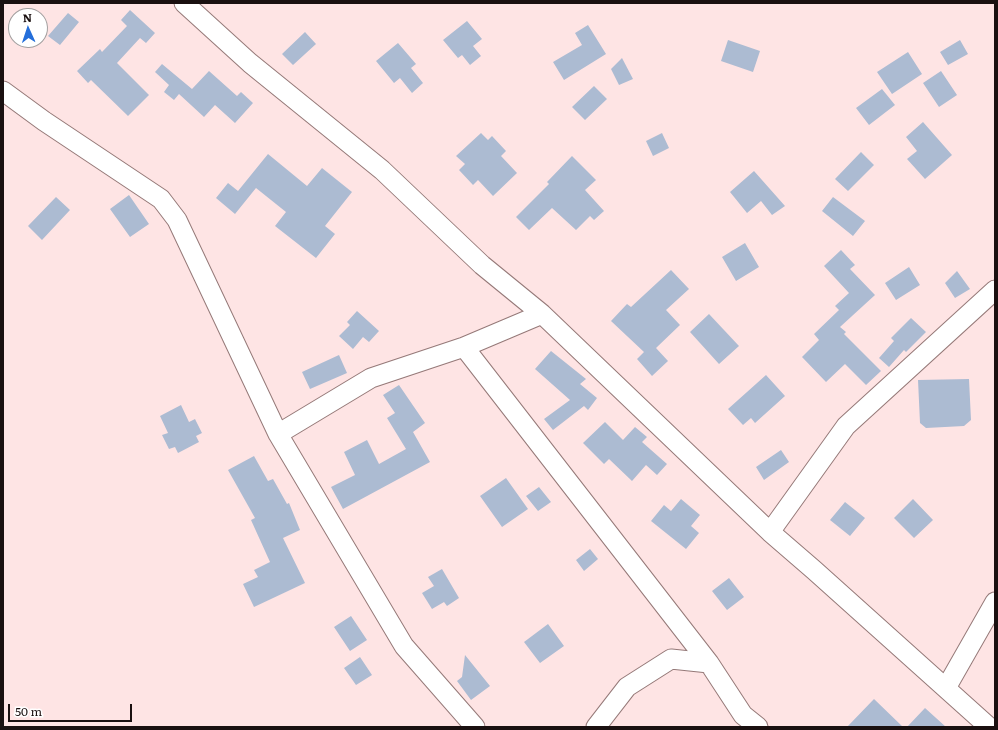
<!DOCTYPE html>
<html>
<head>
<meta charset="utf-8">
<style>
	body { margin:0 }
	#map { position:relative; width:998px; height:730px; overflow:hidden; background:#fee4e4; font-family:Literata,serif }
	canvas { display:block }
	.frame { position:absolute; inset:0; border:4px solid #1a1010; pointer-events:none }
	.north { position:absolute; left:8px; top:8px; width:40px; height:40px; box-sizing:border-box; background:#fff; border:1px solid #a39f9f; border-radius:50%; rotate:357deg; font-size:11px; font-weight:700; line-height:16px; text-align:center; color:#1a1010 }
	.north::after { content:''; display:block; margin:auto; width:14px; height:18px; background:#246eda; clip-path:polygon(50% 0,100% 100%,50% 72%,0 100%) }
	.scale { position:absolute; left:8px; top:704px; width:124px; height:18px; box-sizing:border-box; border:2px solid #1a1010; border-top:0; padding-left:5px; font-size:12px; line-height:14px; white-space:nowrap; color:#1a1010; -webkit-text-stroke:3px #fff; paint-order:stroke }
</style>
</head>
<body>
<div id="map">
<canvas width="998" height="730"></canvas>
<div class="frame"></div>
<div class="north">N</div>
<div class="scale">50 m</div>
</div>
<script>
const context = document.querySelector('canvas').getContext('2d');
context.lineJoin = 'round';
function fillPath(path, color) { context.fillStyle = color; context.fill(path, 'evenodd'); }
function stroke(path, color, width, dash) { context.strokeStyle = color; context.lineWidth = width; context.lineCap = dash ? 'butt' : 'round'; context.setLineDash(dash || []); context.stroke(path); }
fillPath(new Path2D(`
	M130 10 155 33 146 43 140 38 117 63 149 95 128 116 91 80 88 83 77 71 100 49 102 52 127 26 121 20Z
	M68 13 79 22 60 45 48 36Z
	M467 21 482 39 473 46 481 56 470 65 462 55 458 58 443 40Z
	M588 25 606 54 564 80 553 62 582 45 575 33Z
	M305 32 316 44 293 65 282 54Z
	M728 40 760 51 753 72 721 61Z
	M960 40 968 54 948 65 940 52Z
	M398 43 416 64 411 68 423 83 412 93 400 78 394 83 376 61Z
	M908 52 922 74 892 94 877 72Z
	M622 58 633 79 619 85 611 69Z
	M162 64 192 89 209 71 237 96 241 92 253 103 235 123 215 105 204 117 179 94 174 100 164 92 169 85 155 72Z
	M941 71 957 95 939 107 923 83Z
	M594 86 607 99 585 120 572 107Z
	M882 89 895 105 869 125 856 108Z
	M923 122 952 155 925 179 907 159 917 151 906 137Z
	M481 133 488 140 492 136 506 151 501 156 517 173 493 196 478 180 473 185 459 170 465 164 456 156Z
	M662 133 669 148 653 156 646 141Z
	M861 152 874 165 848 191 835 179Z
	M268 154 307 186 322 168 352 192 325 226 335 234 316 258 275 226 286 212 256 188 235 214 216 198 228 183 238 191Z
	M572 156 596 180 585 190 604 211 594 220 590 216 576 230 552 208 529 230 516 217 549 184 547 182Z
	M754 171 785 206 772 215 761 201 747 213 730 192Z
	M129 195 149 224 130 237 110 209Z
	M56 197 70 210 42 240 28 226Z
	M833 197 865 221 853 236 822 211Z
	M745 243 759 267 736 281 722 257Z
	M841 250 855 265 850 269 875 295 840 327 846 332 844 334 881 371 866 385 845 364 826 382 802 357 819 340 814 334 839 310 835 306 849 293 824 266Z
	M909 267 920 285 896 300 885 283Z
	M671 270 689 289 666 310 680 325 656 348 668 361 652 376 637 359 644 352 611 321 627 304 631 307Z
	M957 271 970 289 955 298 945 283Z
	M357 311 379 331 369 342 363 337 353 349 339 336 350 325 347 322Z
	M709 314 739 346 719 364 690 332Z
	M911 318 926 332 906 352 904 350 889 367 879 358 894 341 891 338Z
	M551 351 586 379 580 384 597 398 588 410 584 406 553 430 544 419 570 400 535 369Z
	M339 355 347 373 310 389 302 372Z
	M766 375 785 396 755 423 751 418 743 425 728 409Z
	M969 379 971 420 964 426 926 428 920 423 918 380Z
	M399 385 425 423 413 432 430 462 343 509 331 487 355 475 344 452 367 440 379 464 406 449 387 418 395 413 383 395Z
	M181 405 189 422 195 419 202 433 196 436 199 442 178 453 175 447 169 449 162 435 168 433 160 416Z
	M605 422 623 440 635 427 647 437 642 442 667 464 657 475 646 465 632 481 609 459 604 464 583 443Z
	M781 450 789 462 764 480 756 467Z
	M254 456 268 481 273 479 287 504 289 503 300 530 283 538 305 583 254 607 243 584 258 577 254 570 270 562 251 520 255 518 228 470Z
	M506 478 528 509 502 527 480 496Z
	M539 487 551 502 538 511 526 496Z
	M681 499 700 515 691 526 699 533 686 549 651 521 664 505 671 511Z
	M913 499 933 520 914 538 894 518Z
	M845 502 865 518 850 536 830 520Z
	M590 549 598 559 584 571 576 560Z
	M442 569 459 598 447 606 444 602 432 609 422 593 434 586 428 577Z
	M729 578 744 597 727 610 712 591Z
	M351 616 367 640 350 651 334 627Z
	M548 624 564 646 540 663 524 642Z
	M465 655 490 686 471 700 457 681 462 677Z
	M360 657 372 675 356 685 344 668Z
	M874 699 903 727H847Z
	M925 708 946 727H907Z`), '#acbbd2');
const minor = new Path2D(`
	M184 3 250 63 382 170 482 265 542 314 770 532 814 570 989 727
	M3 91 44 121 161 199 177 220 278 434 404 646 475 727
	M464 347 709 663 743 715 758 727
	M278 434 371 378 464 347 542 314
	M770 532 846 426 995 290
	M946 688 995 602
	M596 727 627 687 671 659 709 663`);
stroke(minor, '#957978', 21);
stroke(minor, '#fff', 19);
</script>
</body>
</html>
